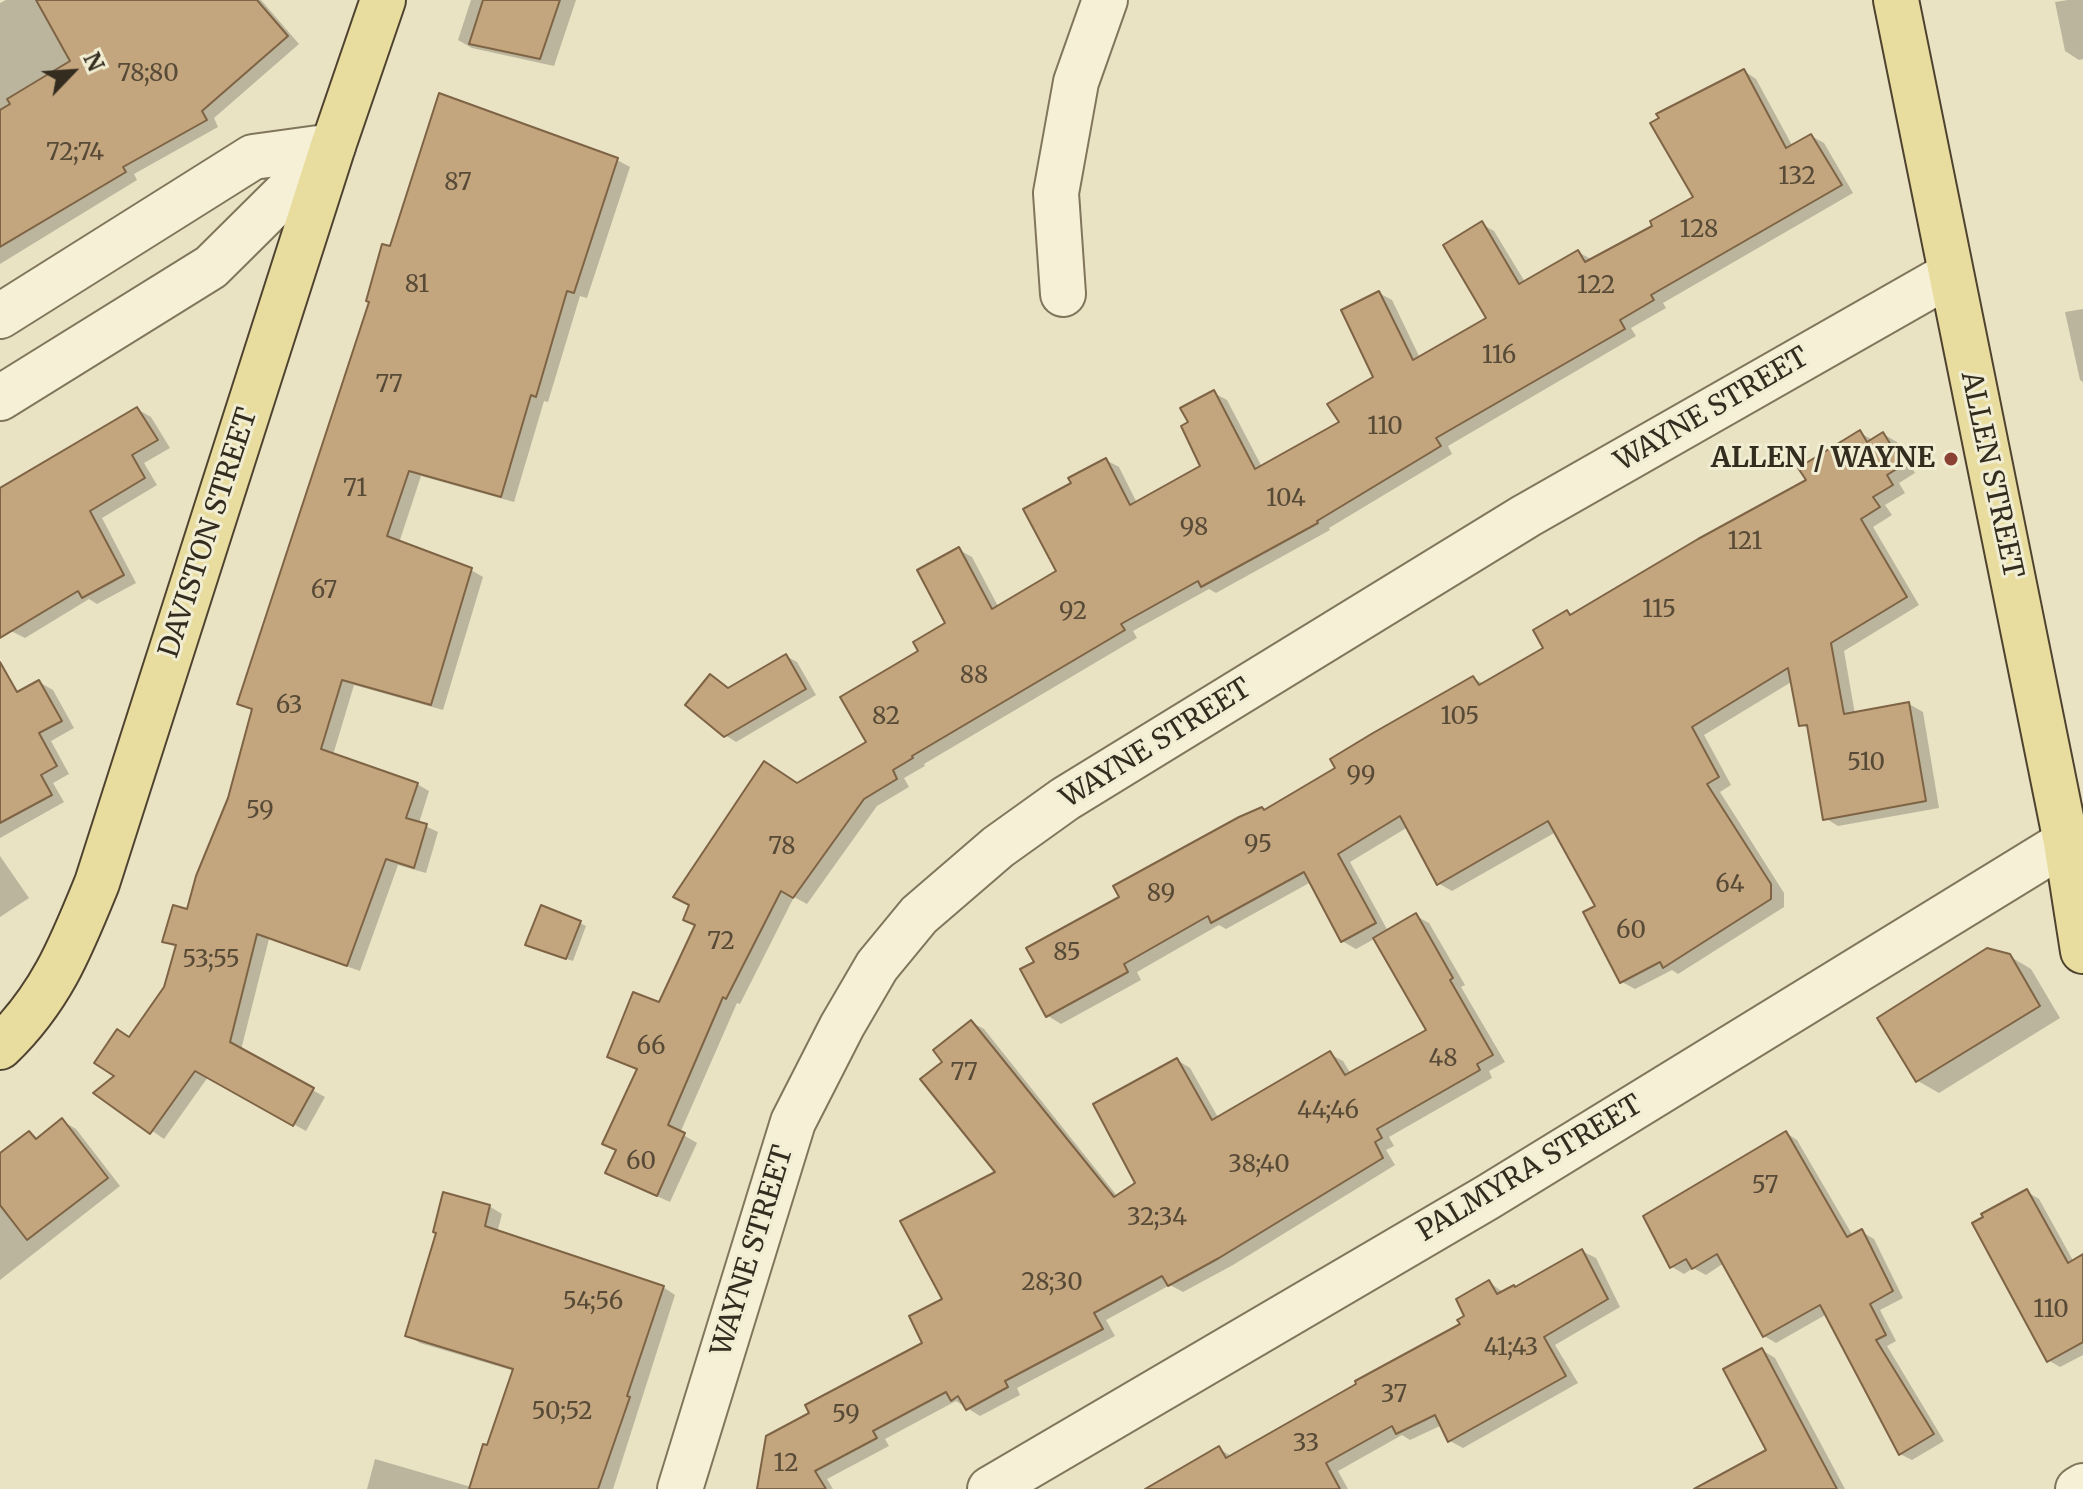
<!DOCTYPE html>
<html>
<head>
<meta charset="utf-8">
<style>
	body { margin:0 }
	#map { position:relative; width:2083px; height:1489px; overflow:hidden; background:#e9e3c4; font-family:Merriweather,serif }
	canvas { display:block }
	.north { position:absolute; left:32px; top:32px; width:80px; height:80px; -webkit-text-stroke:6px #f1edd2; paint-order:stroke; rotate:65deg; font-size:22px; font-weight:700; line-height:32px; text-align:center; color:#332c1f }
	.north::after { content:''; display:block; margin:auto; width:28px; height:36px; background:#332c1f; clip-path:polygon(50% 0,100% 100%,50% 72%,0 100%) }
</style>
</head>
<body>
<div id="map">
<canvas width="2083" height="1489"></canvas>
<div class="north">N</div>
</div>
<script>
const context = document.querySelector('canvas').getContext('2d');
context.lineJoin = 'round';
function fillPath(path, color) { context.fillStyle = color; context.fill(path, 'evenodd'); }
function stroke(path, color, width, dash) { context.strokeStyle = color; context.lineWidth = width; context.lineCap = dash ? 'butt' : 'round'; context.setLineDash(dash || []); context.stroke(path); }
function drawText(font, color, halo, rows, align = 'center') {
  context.font = font + ' Merriweather,serif'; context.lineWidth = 6; context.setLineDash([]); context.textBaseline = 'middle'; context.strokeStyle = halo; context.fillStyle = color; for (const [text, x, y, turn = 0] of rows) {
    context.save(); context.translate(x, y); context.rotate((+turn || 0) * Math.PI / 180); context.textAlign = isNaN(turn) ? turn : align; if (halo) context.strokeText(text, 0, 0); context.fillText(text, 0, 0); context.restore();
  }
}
fillPath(new Path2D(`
	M6 0H261L299 44 214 118 218 127 134 174 137 180 0 264V3Z
	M471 0H576L554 66 472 48 458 40Z
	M2068 0H2083V59L2079 60 2065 51 2055 2Z
	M1744 71 1756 79 1793 147 1811 136 1824 143 1853 193 1663 303 1666 308 1631 328 1636 336 1448 446 1452 454 1329 528 1330 530 1216 593 1209 589 1133 631 1137 638 924 764 925 766 904 778 909 787 877 806 807 904 794 897 740 1004 737 1003 680 1133 697 1143 670 1202 621 1180 617 1151 638 1070 609 1056 660 1005 798 785 869 743 920 651 948 624 959 550 972 557 999 608 1059 572 1074 484 1106 460 1119 467 1137 503 1203 466 1190 423 1214 393 1227 400 1262 467 1342 423 1376 377 1379 293 1392 300 1420 358 1489 318 1482 224 1494 231 1525 282 1578 252 1591 259 1655 226 1695 198Z
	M617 160 630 167 587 298 580 296 548 402 544 401 514 502 421 476 399 543 471 570 483 577 443 710 354 685 333 755 417 784 429 791 419 823 438 832 426 873 398 865 360 971 269 939 241 1050 325 1097 306 1131 208 1077 164 1139 97 1093 118 1076 130 1039 166 988 177 948 165 941 188 912 230 798 254 710 240 703 392 249Z
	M2083 309V382L2080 380 2065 312Z
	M137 409 151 417 170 448 144 463 157 485 102 518 136 583 97 604 89 599 25 638 11 631 0 632V490Z
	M1860 433 1873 440 1883 434 1897 442 1915 473 1899 483 1905 493 1885 505 1892 515 1873 527 1919 605 1844 651 1855 714 1909 704 1923 712 1939 808 1838 826 1825 818 1809 729 1801 724 1793 681 1704 735 1731 785 1720 792 1784 893V907L1678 974 1672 970 1635 989 1622 982 1597 906 1556 832 1452 891 1438 883 1408 827 1350 862 1388 931 1416 916 1429 923 1465 985 1461 987 1505 1062 1489 1071 1492 1078 1389 1137 1394 1146 1386 1150 1395 1165 1233 1265 1183 1292 1170 1285 1106 1320 1115 1336 1017 1388 1020 1395 980 1416 956 1401 885 1439 889 1446 827 1479 833 1489H759L812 1413 925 1344 998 1173 945 1062 971 1022 984 1029 1118 1197 1138 1184 1177 1060 1190 1068 1219 1119 1330 1054 1343 1061 1351 1074 1429 1031 1376 938 1356 949 1342 941 1311 882 1226 929 1219 925 1137 972 1141 980 1061 1024 1048 1016 1036 962 1121 898 1338 769 1473 678 1484 684 1546 649 1567 612 1574 616 1809 481Z
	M786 656 797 662 816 695 736 742 725 735 710 676 730 690Z
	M39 682 53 690 74 728 51 741 69 774 53 783 64 802 0 838V714Z
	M0 856 29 898 0 917Z
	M580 923 586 926 573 961 534 948Z
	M2009 956 2031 969 2060 1018 1939 1093 1918 1081Z
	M62 1121 76 1129 120 1186 0 1280V1169Z
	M1786 1133 1797 1140 1853 1236 1862 1232 1874 1239 1903 1298 1880 1310 1896 1341 1887 1346 1944 1441 1912 1460 1900 1454 1827 1314 1776 1343 1764 1336 1724 1263 1706 1275 1693 1268 1684 1274 1672 1267Z
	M2027 1192 2039 1199 2075 1264 2083 1268V1355L2060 1367 2048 1360Z
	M489 1206 502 1214 497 1233 663 1287 675 1295 613 1489H367L375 1459 471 1487 489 1448 514 1371 420 1343 408 1335Z
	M1582 1251 1596 1258 1620 1307 1555 1345 1578 1383 1463 1448 1450 1441 1442 1425 1410 1440 1402 1435 1338 1471 1348 1489H1185L1219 1449 1233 1457 1462 1325 1489 1282 1504 1293 1517 1289Z
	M1762 1350 1775 1358 1845 1489H1694L1768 1451Z`), '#0003');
const building = new Path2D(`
	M36 0H257L288 36 202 111 207 120 123 167 126 172 0 247V110L10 104 7 99 70 61Z
	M483 0H560L540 59 469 44Z
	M1744 69 1786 148 1811 134 1842 185 1651 295 1654 300 1620 320 1625 329 1436 438 1441 446 1317 521 1318 523 1201 587 1198 581 1121 624 1125 630 912 756 913 758 893 770 897 779 864 799 793 898 781 891 726 999 723 997 668 1125 685 1133 657 1196 605 1173 616 1150 602 1144 637 1069 607 1057 633 992 659 1002 695 925 683 920 689 905 673 897 764 761 797 783 866 742 840 697 918 651 913 642 945 623 917 570 959 547 992 609 1056 571 1023 509 1071 483 1068 478 1106 458 1130 505 1200 466 1181 426 1188 422 1180 408 1214 390 1255 469 1339 422 1327 404 1373 377 1341 310 1379 291 1413 360 1486 318 1443 245 1482 221 1519 284 1578 250 1585 262 1652 226 1650 221 1693 197 1650 123 1659 118 1656 114Z
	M439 93 618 158 574 293 567 291 536 397 531 395 501 497 409 471 387 536 472 568 431 705 342 680 321 749 418 783 406 818 427 824 414 868 386 859 347 966 257 934 230 1042 314 1088 293 1126 195 1071 150 1134 93 1093 114 1076 94 1063 117 1029 129 1037 164 987 176 945 162 942 173 905 187 909 196 876 228 798 252 709 237 704 369 302 366 301 382 244 390 246Z
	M137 407 158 440 132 455 145 478 90 511 124 575 82 598 78 591 0 638V488Z
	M1860 430 1867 442 1883 432 1903 465 1887 475 1893 485 1873 497 1880 507 1861 519 1907 597 1831 643 1844 714 1909 702 1926 801 1823 820 1807 725 1799 726 1788 668 1692 727 1719 777 1707 784 1771 884V899L1663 968 1660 962 1620 983 1583 912 1595 906 1548 821 1437 885 1400 816 1338 854 1376 923 1341 942 1304 872 1211 923 1208 916 1124 964 1128 972 1046 1017 1020 969 1034 962 1026 948 1119 897 1113 886 1239 817 1262 807 1264 810 1335 768 1330 759 1373 733 1473 676 1479 685 1543 648 1533 630 1567 610 1570 615 1698 539 1806 480 1798 468Z
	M786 654 806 689 724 737 685 705 710 674 728 688Z
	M0 662 17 692 39 680 62 721 39 733 57 766 41 775 52 795 0 823Z
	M541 905 581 921 566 959 525 945Z
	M1416 913 1453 978 1450 980 1493 1055 1477 1064 1480 1070 1377 1129 1382 1138 1375 1142 1383 1158 1219 1258 1168 1286 1162 1276 1094 1313 1103 1329 1005 1381 1008 1387 966 1410 958 1396 951 1401 946 1392 873 1431 877 1438 815 1471 826 1489H757L766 1436 809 1413 805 1405 922 1343 909 1316 942 1299 900 1221 995 1172 920 1079 942 1062 933 1050 971 1020 1114 1197 1135 1183 1093 1104 1177 1058 1212 1120 1330 1051 1345 1075 1426 1030 1373 938Z
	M1987 948 2010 954 2040 1006 1916 1082 1877 1018Z
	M62 1118 108 1178 27 1240 0 1205V1153L29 1131 36 1139Z
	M1786 1131 1847 1237 1862 1229 1893 1291 1870 1304 1886 1335 1876 1340 1934 1434 1899 1455 1820 1305 1763 1337 1717 1254 1692 1269 1686 1259 1670 1268 1643 1216Z
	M2027 1189 2068 1263 2083 1254V1342L2047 1362 1972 1223 1983 1217 1981 1214Z
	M443 1192 490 1205 485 1226 664 1286 627 1396 630 1397 598 1489H469L483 1444 487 1445 513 1369 405 1336 436 1233 433 1232Z
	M1582 1249 1608 1299 1544 1337 1566 1376 1448 1442 1435 1415 1396 1434 1392 1426 1326 1463 1340 1489H1145L1219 1446 1226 1458 1356 1384 1355 1381 1460 1324 1457 1320 1464 1316 1456 1299 1489 1280 1497 1294 1514 1285 1515 1287Z
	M1762 1348 1837 1489H1694L1766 1450 1723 1369Z`);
fillPath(building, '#c3a57e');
stroke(building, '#7e6445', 2);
const minor = new Path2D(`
	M1063 294 1056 193 1076 82 1105 0
	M0 316 253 157 333 146
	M0 398 211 267 333 146
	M680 1489 793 1122 842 1026 877 966 919 915 998 847 1065 799 1526 516 1949 275
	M990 1489 1488 1197 2066 842 2083 843
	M2078 1489 2083 1486`);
const major = new Path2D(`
	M1896 0 2066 842 2083 951
	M0 1047C51 998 71 947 97 883L333 146 383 0`);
stroke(minor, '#81765c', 48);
stroke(major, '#4f4330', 48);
stroke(minor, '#f5f0d6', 44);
stroke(major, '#e8dd9f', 44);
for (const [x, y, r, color] of [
	[1951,459,8,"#8a4033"]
]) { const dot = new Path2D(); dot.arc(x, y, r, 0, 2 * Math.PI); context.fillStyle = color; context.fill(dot); stroke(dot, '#f1edd2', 3); }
drawText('24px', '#574a37', null, [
	["78;80",148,74],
	["72;74",75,153],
	["132",1797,177],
	["87",458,183],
	["128",1699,230],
	["81",417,285],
	["122",1596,286],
	["116",1499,356],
	["77",389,385],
	["110",1385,427],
	["71",355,489],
	["104",1286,499],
	["98",1194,528],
	["121",1745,542],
	["67",324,591],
	["115",1659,610],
	["92",1073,612],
	["88",974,676],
	["63",289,706],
	["82",886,717],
	["105",1460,717],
	["510",1866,763],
	["99",1361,776],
	["59",260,811],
	["95",1258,845],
	["78",782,847],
	["64",1730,885],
	["89",1161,894],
	["60",1631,931],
	["72",721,942],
	["85",1067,953],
	["53;55",211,960],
	["66",651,1047],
	["48",1443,1059],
	["77",964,1073],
	["44;46",1328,1111],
	["60",641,1162],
	["38;40",1259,1165],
	["57",1765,1186],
	["32;34",1157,1218],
	["28;30",1052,1283],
	["54;56",593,1302],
	["110",2051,1310],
	["41;43",1511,1348],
	["37",1394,1395],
	["50;52",562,1412],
	["59",846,1415],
	["33",1306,1444],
	["12",786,1464]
]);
drawText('28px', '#332c1f', '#f1edd2', [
	["WAYNE STREET",1712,410,-30],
	["ALLEN STREET",1991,475,78],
	["DAVISTON STREET",209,533,-72],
	["WAYNE STREET",1156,744,-32],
	["PALMYRA STREET",1530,1169,-31],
	["WAYNE STREET",753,1251,-73]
]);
drawText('bold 28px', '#332c1f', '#f1edd2', [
	["ALLEN / WAYNE",1935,459]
], 'right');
</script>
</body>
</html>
